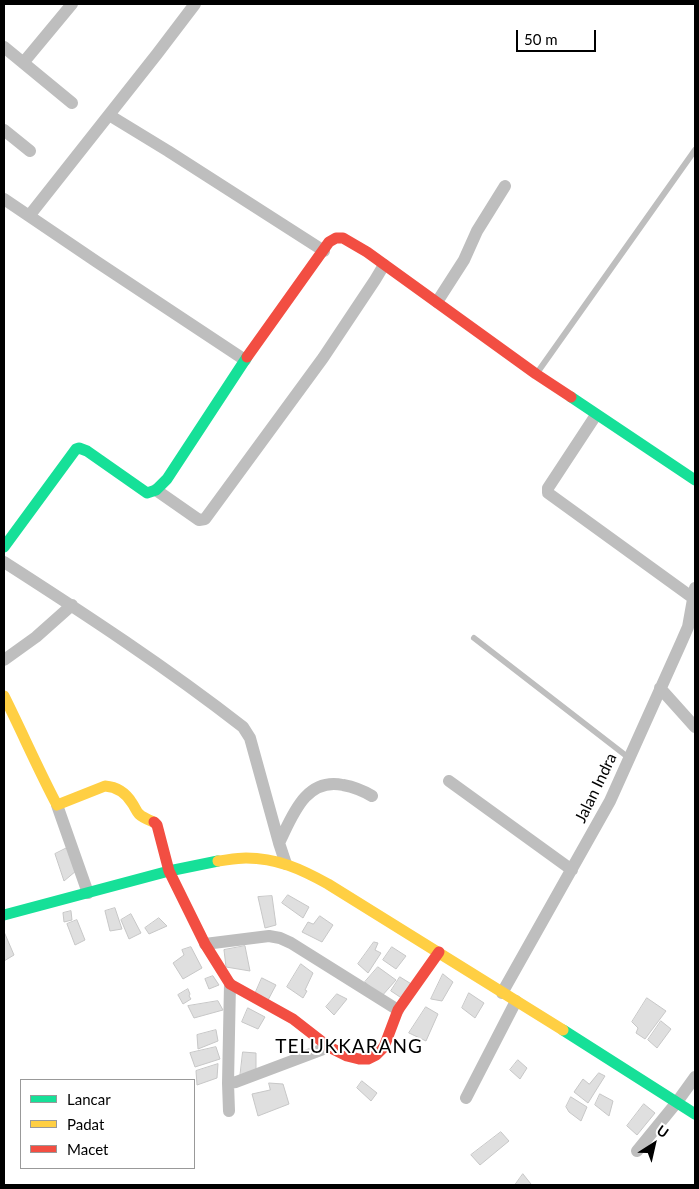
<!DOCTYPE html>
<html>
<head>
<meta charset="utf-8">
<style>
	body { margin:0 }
	#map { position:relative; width:699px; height:1189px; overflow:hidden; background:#fff; font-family:Lato,sans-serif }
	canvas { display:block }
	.frame { position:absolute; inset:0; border:5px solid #000; pointer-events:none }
	.legend { position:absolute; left:20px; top:1079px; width:175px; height:90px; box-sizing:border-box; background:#fff; border:1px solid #999; margin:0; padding:6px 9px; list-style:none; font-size:15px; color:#000 }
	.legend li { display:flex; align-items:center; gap:10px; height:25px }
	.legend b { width:25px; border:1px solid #999 }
	.north { position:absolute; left:629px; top:1119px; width:50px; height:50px; -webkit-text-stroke:4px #fff; paint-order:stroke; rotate:35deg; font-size:14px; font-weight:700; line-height:20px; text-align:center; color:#000 }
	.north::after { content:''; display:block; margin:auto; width:18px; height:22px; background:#000; clip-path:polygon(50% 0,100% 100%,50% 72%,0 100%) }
	.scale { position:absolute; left:516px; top:30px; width:80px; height:22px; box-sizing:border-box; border:2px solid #000; border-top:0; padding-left:6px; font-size:15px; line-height:18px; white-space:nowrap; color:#000; -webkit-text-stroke:4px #fff; paint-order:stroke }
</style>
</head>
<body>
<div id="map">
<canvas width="699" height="1189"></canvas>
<div class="frame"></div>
<ul class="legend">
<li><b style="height:6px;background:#16e098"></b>Lancar</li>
<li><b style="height:6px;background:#ffcf43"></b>Padat</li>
<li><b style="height:6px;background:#f24e42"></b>Macet</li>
</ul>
<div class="north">U</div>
<div class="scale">50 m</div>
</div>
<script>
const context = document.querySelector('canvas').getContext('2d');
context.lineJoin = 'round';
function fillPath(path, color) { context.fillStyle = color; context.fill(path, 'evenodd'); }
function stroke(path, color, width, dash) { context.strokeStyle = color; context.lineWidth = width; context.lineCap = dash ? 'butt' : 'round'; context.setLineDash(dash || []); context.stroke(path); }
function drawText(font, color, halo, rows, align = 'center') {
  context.font = font + ' Lato,sans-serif'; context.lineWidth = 4; context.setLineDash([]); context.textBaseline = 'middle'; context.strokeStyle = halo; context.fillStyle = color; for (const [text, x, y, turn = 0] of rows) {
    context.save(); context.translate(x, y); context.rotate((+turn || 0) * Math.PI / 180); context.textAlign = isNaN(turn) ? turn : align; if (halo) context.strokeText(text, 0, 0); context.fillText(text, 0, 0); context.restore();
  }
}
const building = new Path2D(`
	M67 848 76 871 64 881 55 854Z
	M288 895 309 907 303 918 282 903Z
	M272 896 276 925 265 928 258 897Z
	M115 908 122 929 110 931 105 911Z
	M71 911 72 920 64 922 63 913Z
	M131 914 141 933 129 939 121 920Z
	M320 916 333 925 322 942 302 932 308 922 313 924Z
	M159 918 167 926 149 934 145 928Z
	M77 920 85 940 75 945 67 924Z
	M5 934 14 955 4 961V935Z
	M374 942 378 943 375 950 381 953 368 973 358 964Z
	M245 946 250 971 226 967 224 950Z
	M191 947 202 968 183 979 173 963 184 955 182 950Z
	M392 947 406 956 396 969 383 960Z
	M301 964 313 973 305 990 307 991 303 998 287 987Z
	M378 967 396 980 381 997 365 982Z
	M443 974 453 982 442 1001 431 999Z
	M213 976 219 985 209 989 205 979Z
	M400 977 413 985 403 999 391 991Z
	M262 978 276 985 268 1000 255 994Z
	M188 989 190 994 189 996 191 999 183 1004 178 995Z
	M469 993 484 1003 475 1018 462 1008Z
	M337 994 347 999 334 1015 326 1007Z
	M647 998 666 1011 645 1039 636 1033 638 1028 632 1022Z
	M218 1001 223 1010 194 1018 188 1006Z
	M426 1007 438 1014 426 1041 409 1033Z
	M248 1008 265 1017 258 1029 242 1022Z
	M661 1021 671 1029 657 1048 648 1040Z
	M216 1030 218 1041 198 1049 197 1035Z
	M216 1047 220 1059 195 1067 190 1053Z
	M243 1052 256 1053V1075L240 1078Z
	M518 1060 527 1068 520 1079 510 1070Z
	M218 1064 217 1078 197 1085 196 1071Z
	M599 1073 605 1076 588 1103 574 1092 583 1079 589 1084Z
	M362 1081 377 1093 371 1101 357 1088Z
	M269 1083 283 1084 289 1104 258 1116 252 1094 270 1090Z
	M600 1094 613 1101 609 1116 595 1105Z
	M571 1097 587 1107 581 1121 569 1112 566 1107Z
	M644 1104 655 1113 637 1135 627 1126Z
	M501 1132 509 1141 480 1165 471 1155Z
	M523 1174 531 1184 530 1185H515Z`);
fillPath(building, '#dfdfdf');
stroke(building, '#c7c7c7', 1);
stroke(new Path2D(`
	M537 373 695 150
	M474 638 629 758`), '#bebebe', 6);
stroke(new Path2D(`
	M4 47 72 103
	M23 63 72 4
	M109 115 168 151 324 251
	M4 130 30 151
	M4 199 97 262 245 360
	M29 216 157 54 195 4
	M437 302 464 260 477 231 505 186
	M596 415 548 488V493L693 598
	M156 490 199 520 205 519 323 358 375 280 384 265
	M4 562C85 614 166 667 243 727L250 738 279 843 286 864
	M4 660 36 637 72 605
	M660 688 695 727
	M449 781 572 870
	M57 805 88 893
	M279 843C292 817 305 777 343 785 354 787 362 790 372 796
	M205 944 269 936 280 938 291 943 398 1010
	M230 984 228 1083 236 1082 329 1047
	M502 993 610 801 681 643 688 627 695 588
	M228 1083 229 1111
	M466 1098 516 1001
	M637 1151 677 1102 695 1077`), '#bebebe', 12);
stroke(new Path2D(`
	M571 397 695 480
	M4 547 76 449 79 448 87 451 147 493 156 490 167 479 247 357
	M4 915 169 871 218 861
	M563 1030 695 1114`), '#16e098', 11);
stroke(new Path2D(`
	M4 696C22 732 38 769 57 805L105 786C117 787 126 793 132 803 135 807 136 811 139 814 143 818 149 820 154 822
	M218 861C227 860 237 858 246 858 277 858 301 869 328 884L563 1030`), '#ffcf43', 11);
stroke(new Path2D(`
	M247 357 329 242 336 238H343L367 252 536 374 571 397
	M154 822 157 825 169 871 205 944 230 984 293 1019 329 1047 347 1056 359 1059H368L376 1055 384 1047 398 1010 439 952`), '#f24e42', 11);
drawText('16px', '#000', '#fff', [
	["Jalan Indra",596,788,-64]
]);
context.letterSpacing = '1px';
drawText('19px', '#000', '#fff', [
	["TELUKKARANG",349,1047]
]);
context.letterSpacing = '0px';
</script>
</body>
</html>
